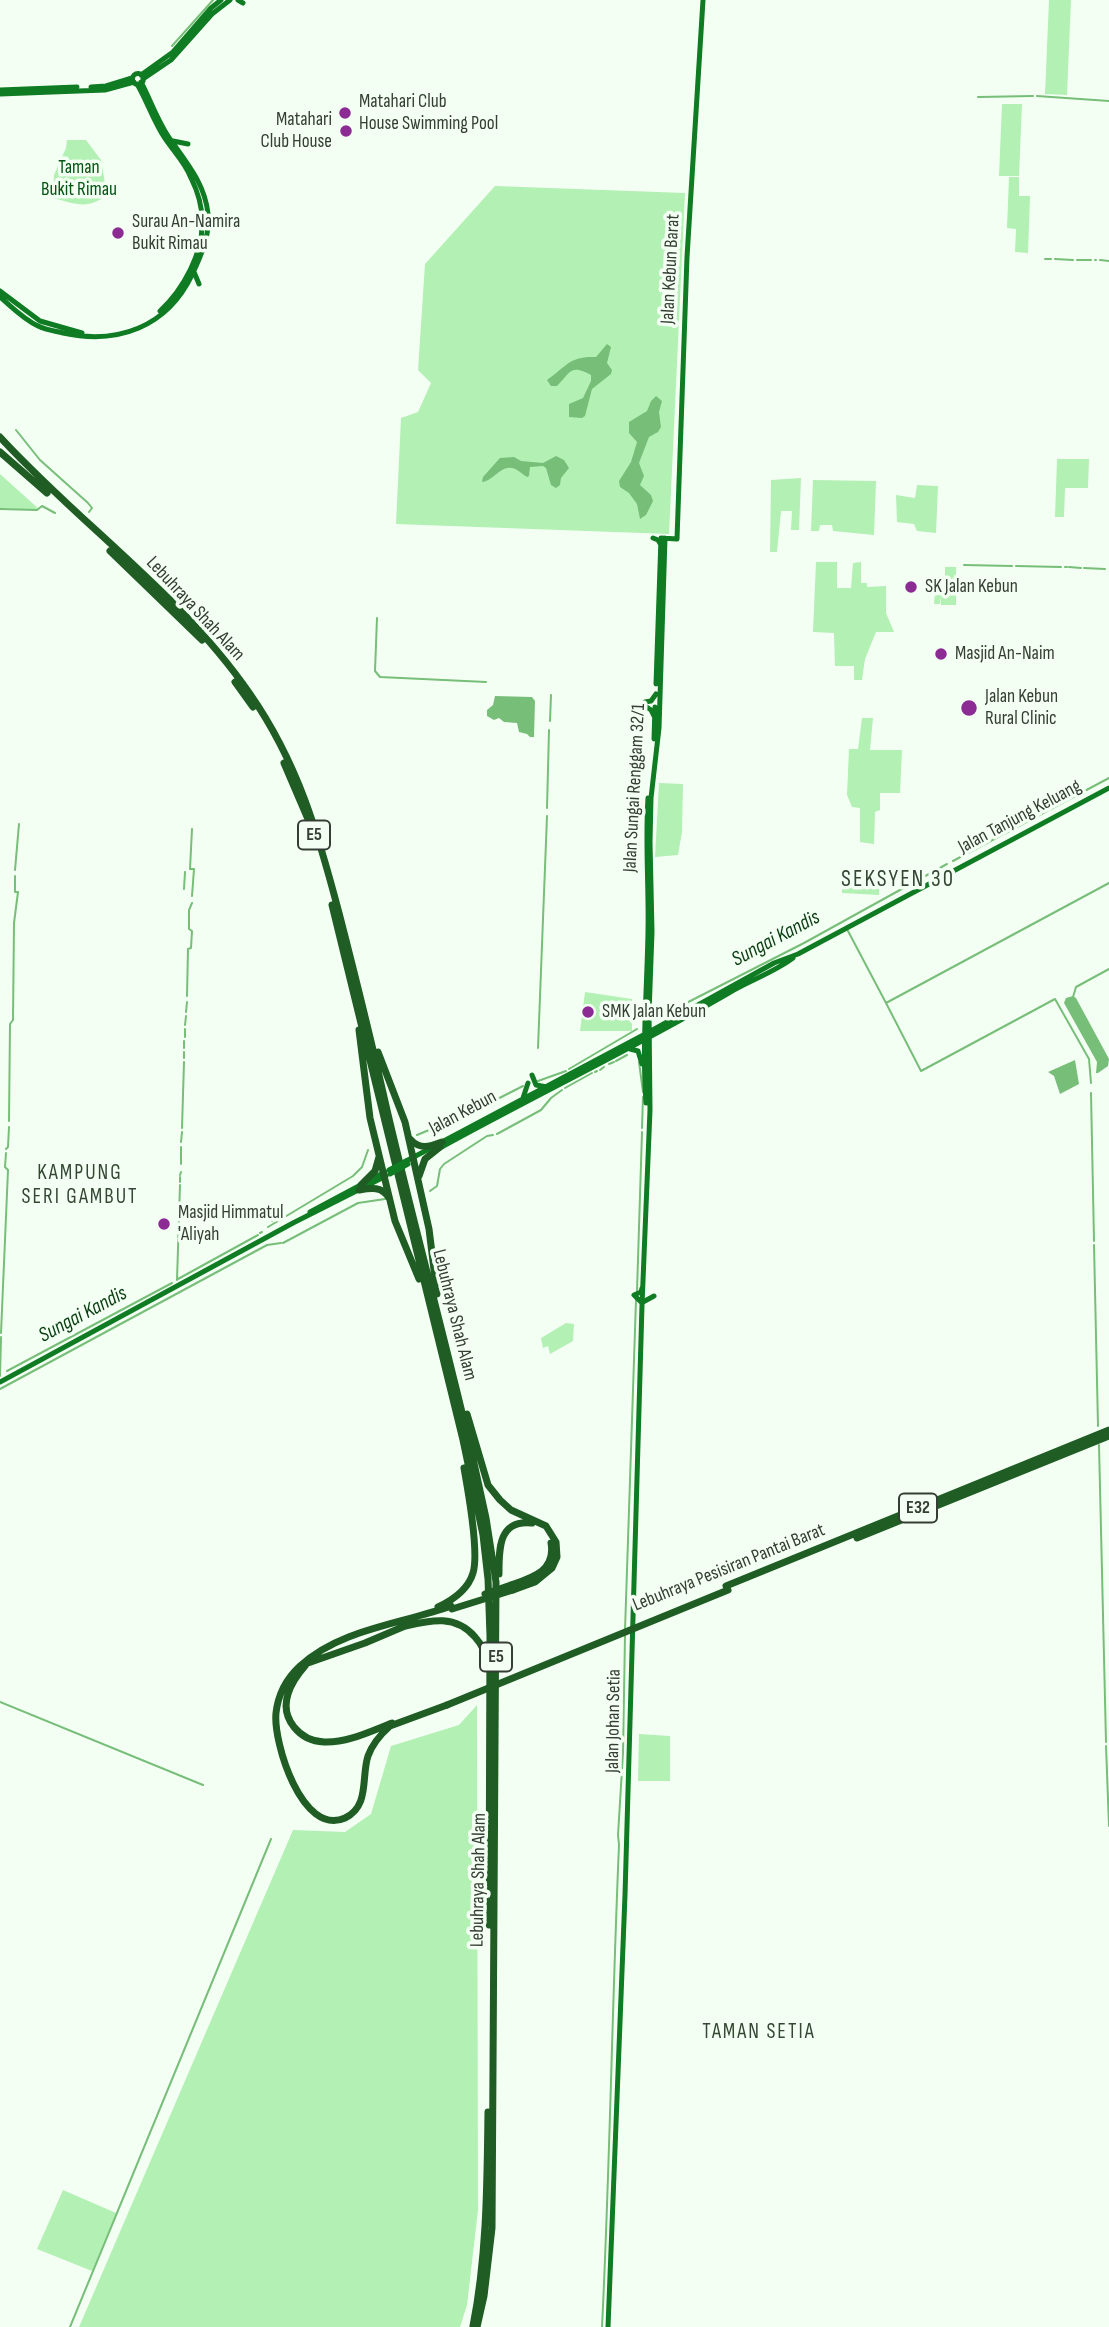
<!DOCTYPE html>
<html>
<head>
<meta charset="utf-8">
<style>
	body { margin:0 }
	canvas { display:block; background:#f4fff4 }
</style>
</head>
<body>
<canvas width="1109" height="2327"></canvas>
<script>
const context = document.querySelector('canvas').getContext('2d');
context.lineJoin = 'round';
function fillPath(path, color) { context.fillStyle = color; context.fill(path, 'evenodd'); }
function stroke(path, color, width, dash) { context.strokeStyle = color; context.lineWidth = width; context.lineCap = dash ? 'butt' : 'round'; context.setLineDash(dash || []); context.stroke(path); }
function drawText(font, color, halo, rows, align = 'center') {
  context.font = font + ' "Sofia Sans Condensed",sans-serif'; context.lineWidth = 7; context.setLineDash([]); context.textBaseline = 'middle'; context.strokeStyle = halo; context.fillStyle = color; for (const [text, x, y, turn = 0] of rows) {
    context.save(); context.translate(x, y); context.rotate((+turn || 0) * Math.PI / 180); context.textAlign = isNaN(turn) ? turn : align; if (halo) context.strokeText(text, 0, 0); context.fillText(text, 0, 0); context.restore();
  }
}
fillPath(new Path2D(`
	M1049 0H1071L1067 95 1045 94Z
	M1002 104H1022L1019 176H999Z
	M67 140H86L101 160 107 195C87 210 76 204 53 198L54 175 66 148Z
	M1009 177H1019V196H1030L1028 253 1015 252 1016 229 1007 228Z
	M495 186 685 193 669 534 396 524 401 418 418 412 431 383 418 370 425 264Z
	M1057 459H1089L1088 488H1065L1064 517H1055Z
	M0 474 40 510 0 508Z
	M801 478 799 530H791L792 511H781L777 552H770L771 480Z
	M813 480 876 481 874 535 833 531 832 525H820L819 531H811Z
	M917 485 938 486 936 533 917 531 914 524 897 522 896 495 915 498Z
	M816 562H837V588H851L853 563 861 562V583H867V587L886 586V613L894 632H876L865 659 862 680H854V666H835L834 633 813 632Z
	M945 567H956V605H941V596L940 604H934L935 592 945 593Z
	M862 718H873L870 750H902L900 793H880V810L875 812 874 844 860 842V808L852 807 847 795 849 749H858Z
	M659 783 683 784 682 832 678 855 655 857Z
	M843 872 880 874 879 895 842 893Z
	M585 992 632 999V1031H580Z
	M566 1323 574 1324 573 1341 550 1354 548 1346 543 1348 541 1338Z
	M477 1705 478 2210 467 2305 460 2327H79L293 1830 345 1832 371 1814 391 1746 459 1725Z
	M639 1734 670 1736V1781H638Z
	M63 2190 116 2213 92 2271 37 2249Z`), '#b3f0b4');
fillPath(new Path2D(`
	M607 344 611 347 607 363 612 370 611 374 592 389 585 416 582 418 569 417V404L583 398 591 381V375C570 364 571 372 557 386H551L547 380C567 366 569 356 596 357Z
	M656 396 662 401 659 412 661 427 658 432 649 437 639 463 644 476 640 485 651 495 653 501 646 515 640 519 637 504 629 493 620 487 619 481 631 462 637 442 629 433V422L647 411 651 401Z
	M556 456 564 460 569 468 561 478 560 485 556 488 551 485 546 468 543 466 530 467 529 476 527 477C523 475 521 472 517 470 503 461 494 481 482 482L483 477 500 458 514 457 521 461 543 463Z
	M495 696 532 697 535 701 534 737H530L527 734 519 732 517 723 504 722 499 718 494 720 487 716V710L493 705Z
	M1073 996 1076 998 1109 1059 1108 1066 1098 1073H1096L1097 1062 1064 1003 1066 998Z
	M1075 1060 1079 1084 1060 1094 1054 1076 1048 1072Z`), '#77be79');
stroke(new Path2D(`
	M172 46 213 0
	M1037 96 1109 101
	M978 97 1033 96
	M1045 259H1051
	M1055 259 1073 260
	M1077 260H1091
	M1095 260H1096
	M1100 260 1109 261
	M16 430 40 460 88 503 92 508 89 512
	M0 509 37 510 42 506 55 513
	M964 565 1012 566
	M1016 566 1061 567
	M1065 567H1067
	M1069 567 1081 568
	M1084 568 1105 569
	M377 618 375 671 380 677 486 682
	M550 721 551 695
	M547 808 549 730
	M192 829 190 869H194L192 896
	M953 861 1109 778
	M15 870 19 824
	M184 889 185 872
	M848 931 886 1003
	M187 996 188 949 191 948 192 931 189 929V910L192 903
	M1073 997 1076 987 1109 969
	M186 1012 187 1002
	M655 1019 804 943 947 864
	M185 1025 186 1016
	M185 1037V1029
	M184 1048V1041
	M538 1048 547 816
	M184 1058V1052
	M616 1061 627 1055
	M639 1062 643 1092
	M609 1064 614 1062
	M569 1069 637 1029
	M600 1070 604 1067
	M595 1072 597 1071
	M538 1081 566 1071
	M1091 1083 1089 1059 1055 999 921 1071 886 1003 1109 883
	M565 1088 592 1073
	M1091 1093 1094 1241
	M9 1121 10 1024 13 1020 14 923 18 892H15V876
	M182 1128 184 1062
	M642 1128 643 1097
	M497 1134 541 1110 551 1098 562 1090
	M417 1135 470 1113 523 1086
	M181 1142 182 1132
	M6 1149 8 1147 9 1127
	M181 1164V1147
	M180 1175 181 1172
	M180 1182V1177
	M430 1191 437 1186 440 1169 444 1164 487 1136 493 1135
	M272 1221V1208
	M268 1227 353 1176 362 1167 368 1150
	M260 1233 262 1232
	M283 1243 358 1203 385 1199
	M1094 1245 1098 1426
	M178 1279 258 1235
	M177 1280 180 1185
	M637 1291 642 1132
	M1 1333 8 1170 5 1167 6 1153
	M7 1371 172 1283
	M0 1376 1 1337
	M0 1389 267 1245 281 1243
	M1099 1445 1106 1742
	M625 1630 636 1300
	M0 1702 203 1785
	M1106 1746 1109 1826
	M70 2327 271 1839
	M602 2327C610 2166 612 2006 619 1845L618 1835 623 1753 625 1635`), '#77be79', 2);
stroke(new Path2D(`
	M238 0 243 3
	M132.5 79a5.5 5.5 0 1 1 11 0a5.5 5.5 0 1 1-11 0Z
	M141 75 173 52 211 8 221 0
	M143 79 171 60 212 14 230 0
	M137 84C147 101 153 120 164 137 173 151 185 162 191 178 197 190 202 206 202 220 204 252 183 290 160 311
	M91 87 106 86 132 78
	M0 90 77 87
	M0 94 105 90 134 82
	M173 141 188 144
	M194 272 199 284
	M0 291 40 321 82 333
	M0 297C12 307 23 319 38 326 46 330 55 331 63 333 118 345 167 327 192 275 201 256 210 236 208 214 205 184 187 163 170 139 158 122 151 101 141 82
	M653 538 658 540 661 545
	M656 684 661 538 677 539 687 257 703 0
	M645 702 651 701 656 694
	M645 706 651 710 654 716
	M654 739 655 707
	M630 1049 638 1051 642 1064
	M532 1075 536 1085 547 1087
	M523 1098 528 1083
	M646 1103C642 1046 647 989 648 932 649 886 645 844 648 798
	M440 1143 649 1032 774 963 798 954 1109 788
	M438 1149C534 1096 632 1049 727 994 748 981 773 973 793 958
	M406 1161 431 1148
	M310 1212 385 1172
	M641 1302 634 1295 641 1292 642 1288
	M643 1302 654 1296
	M0 1382 293 1223 386 1176
	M608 2327 625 1895 642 1305 650 1110 649 1014 652 932 650 842 651 798 659 728 665 538`), '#0f7b22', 5);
stroke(new Path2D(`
	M0 437C81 525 182 595 250 694 298 763 318 833 339 913 356 979 372 1044 387 1110 414 1225 445 1339 472 1454L486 1518 496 1582 492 2228 484 2296 477 2327
	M0 452 47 493
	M110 551 202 640
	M235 682 253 707
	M284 763 308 819
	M332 905 463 1440 483 1535 488 1579 490 1636 489 1925
	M359 1030 370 1118 395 1221 419 1279
	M378 1052 405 1122 429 1229 437 1294
	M410 1139C420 1150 429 1147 442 1142
	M419 1176 425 1159 440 1147
	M361 1185 375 1171 379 1157
	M359 1190C371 1188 382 1186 389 1198
	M467 1414 488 1485 500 1500 511 1510 546 1526 556 1542 557 1557 552 1568 535 1582 513 1590
	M857 1538 1109 1436
	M499 1574C499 1550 498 1519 532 1523
	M511 1585C532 1578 556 1571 551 1543
	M726 1586 1109 1430
	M438 1607C453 1600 468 1590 473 1573 479 1554 468 1490 464 1468
	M401 1627C428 1621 454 1613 475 1637 482 1645 485 1651 486 1662
	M308 1663 365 1643 405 1626
	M305 1666C298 1674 291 1684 288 1694 280 1719 300 1741 324 1742 347 1743 371 1731 392 1723
	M447 1705 390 1726C381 1734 372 1745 368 1756 361 1777 370 1806 345 1818 302 1837 273 1742 276 1713 278 1695 287 1678 300 1666 340 1629 401 1624 451 1606
	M473 2326C487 2255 487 2184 488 2112`), '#1f5d24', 7);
stroke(new Path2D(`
	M389 1170 406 1161
	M390 1174 408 1164`), '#0f7b22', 5);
stroke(new Path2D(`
	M485 1594 511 1585
	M452 1609 513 1590
	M447 1705 728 1590`), '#1f5d24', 7);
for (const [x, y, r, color] of [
	[345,113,7,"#8c2b93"],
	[346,131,7,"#8c2b93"],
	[118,233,7,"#8c2b93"],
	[911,587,7,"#8c2b93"],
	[941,654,7,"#8c2b93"],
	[969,708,9,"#8c2b93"],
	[588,1012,7,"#8c2b93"],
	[164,1224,7,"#8c2b93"]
]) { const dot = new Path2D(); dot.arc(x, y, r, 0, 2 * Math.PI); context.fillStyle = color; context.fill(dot); stroke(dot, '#f4fff4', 2.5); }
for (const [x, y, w] of [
	[314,835,32],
	[918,1508,38],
	[496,1657,32]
]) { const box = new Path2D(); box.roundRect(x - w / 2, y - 14.5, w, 29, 5); context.fillStyle = '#f4fff4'; context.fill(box); stroke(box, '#353e34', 2); }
drawText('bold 18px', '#353e34', null, [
	["E5",314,835],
	["E32",918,1508],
	["E5",496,1657]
]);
drawText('19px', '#353e34', '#f4fff4', [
	["Matahari Club",359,102],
	["House Swimming Pool",359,124],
	["Matahari",332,120,"right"],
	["Club House",332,142,"right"],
	["Surau An-Namira",132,222],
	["Bukit Rimau",132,244],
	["SK Jalan Kebun",925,587],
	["Masjid An-Naim",955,654],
	["Jalan Kebun",985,697],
	["Rural Clinic",985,719],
	["SMK Jalan Kebun",602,1012],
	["Masjid Himmatul",178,1213],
	["'Aliyah",178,1235]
], 'left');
drawText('19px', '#025412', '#f4fff4', [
	["Taman",79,168],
	["Bukit Rimau",79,190]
]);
drawText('19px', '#353e34', '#f4fff4', [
	["Jalan Kebun Barat",671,269,-87],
	["Lebuhraya Shah Alam",195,609,47],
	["Jalan Sungai Renggam 32/1",635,788,-87],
	["Jalan Tanjung Keluang",1020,817,-28],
	["Jalan Kebun",463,1113,-28],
	["Lebuhraya Shah Alam",454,1315,76],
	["Lebuhraya Pesisiran Pantai Barat",729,1568,-22],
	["Jalan Johan Setia",614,1721,-89],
	["Lebuhraya Shah Alam",479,1880,-89]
]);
drawText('italic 21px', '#0b3f12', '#f4fff4', [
	["Sungai Kandis",776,939,-28],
	["Sungai Kandis",83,1315,-28]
]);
context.letterSpacing = '2px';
drawText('21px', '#334733', '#f4fff4', [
	["KAMPUNG",80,1174],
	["SERI GAMBUT",80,1198],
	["TAMAN SETIA",759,2033]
]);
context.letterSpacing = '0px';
context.letterSpacing = '2px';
drawText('23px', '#334733', '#f4fff4', [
	["SEKSYEN 30",898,880]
]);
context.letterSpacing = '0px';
</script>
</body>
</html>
